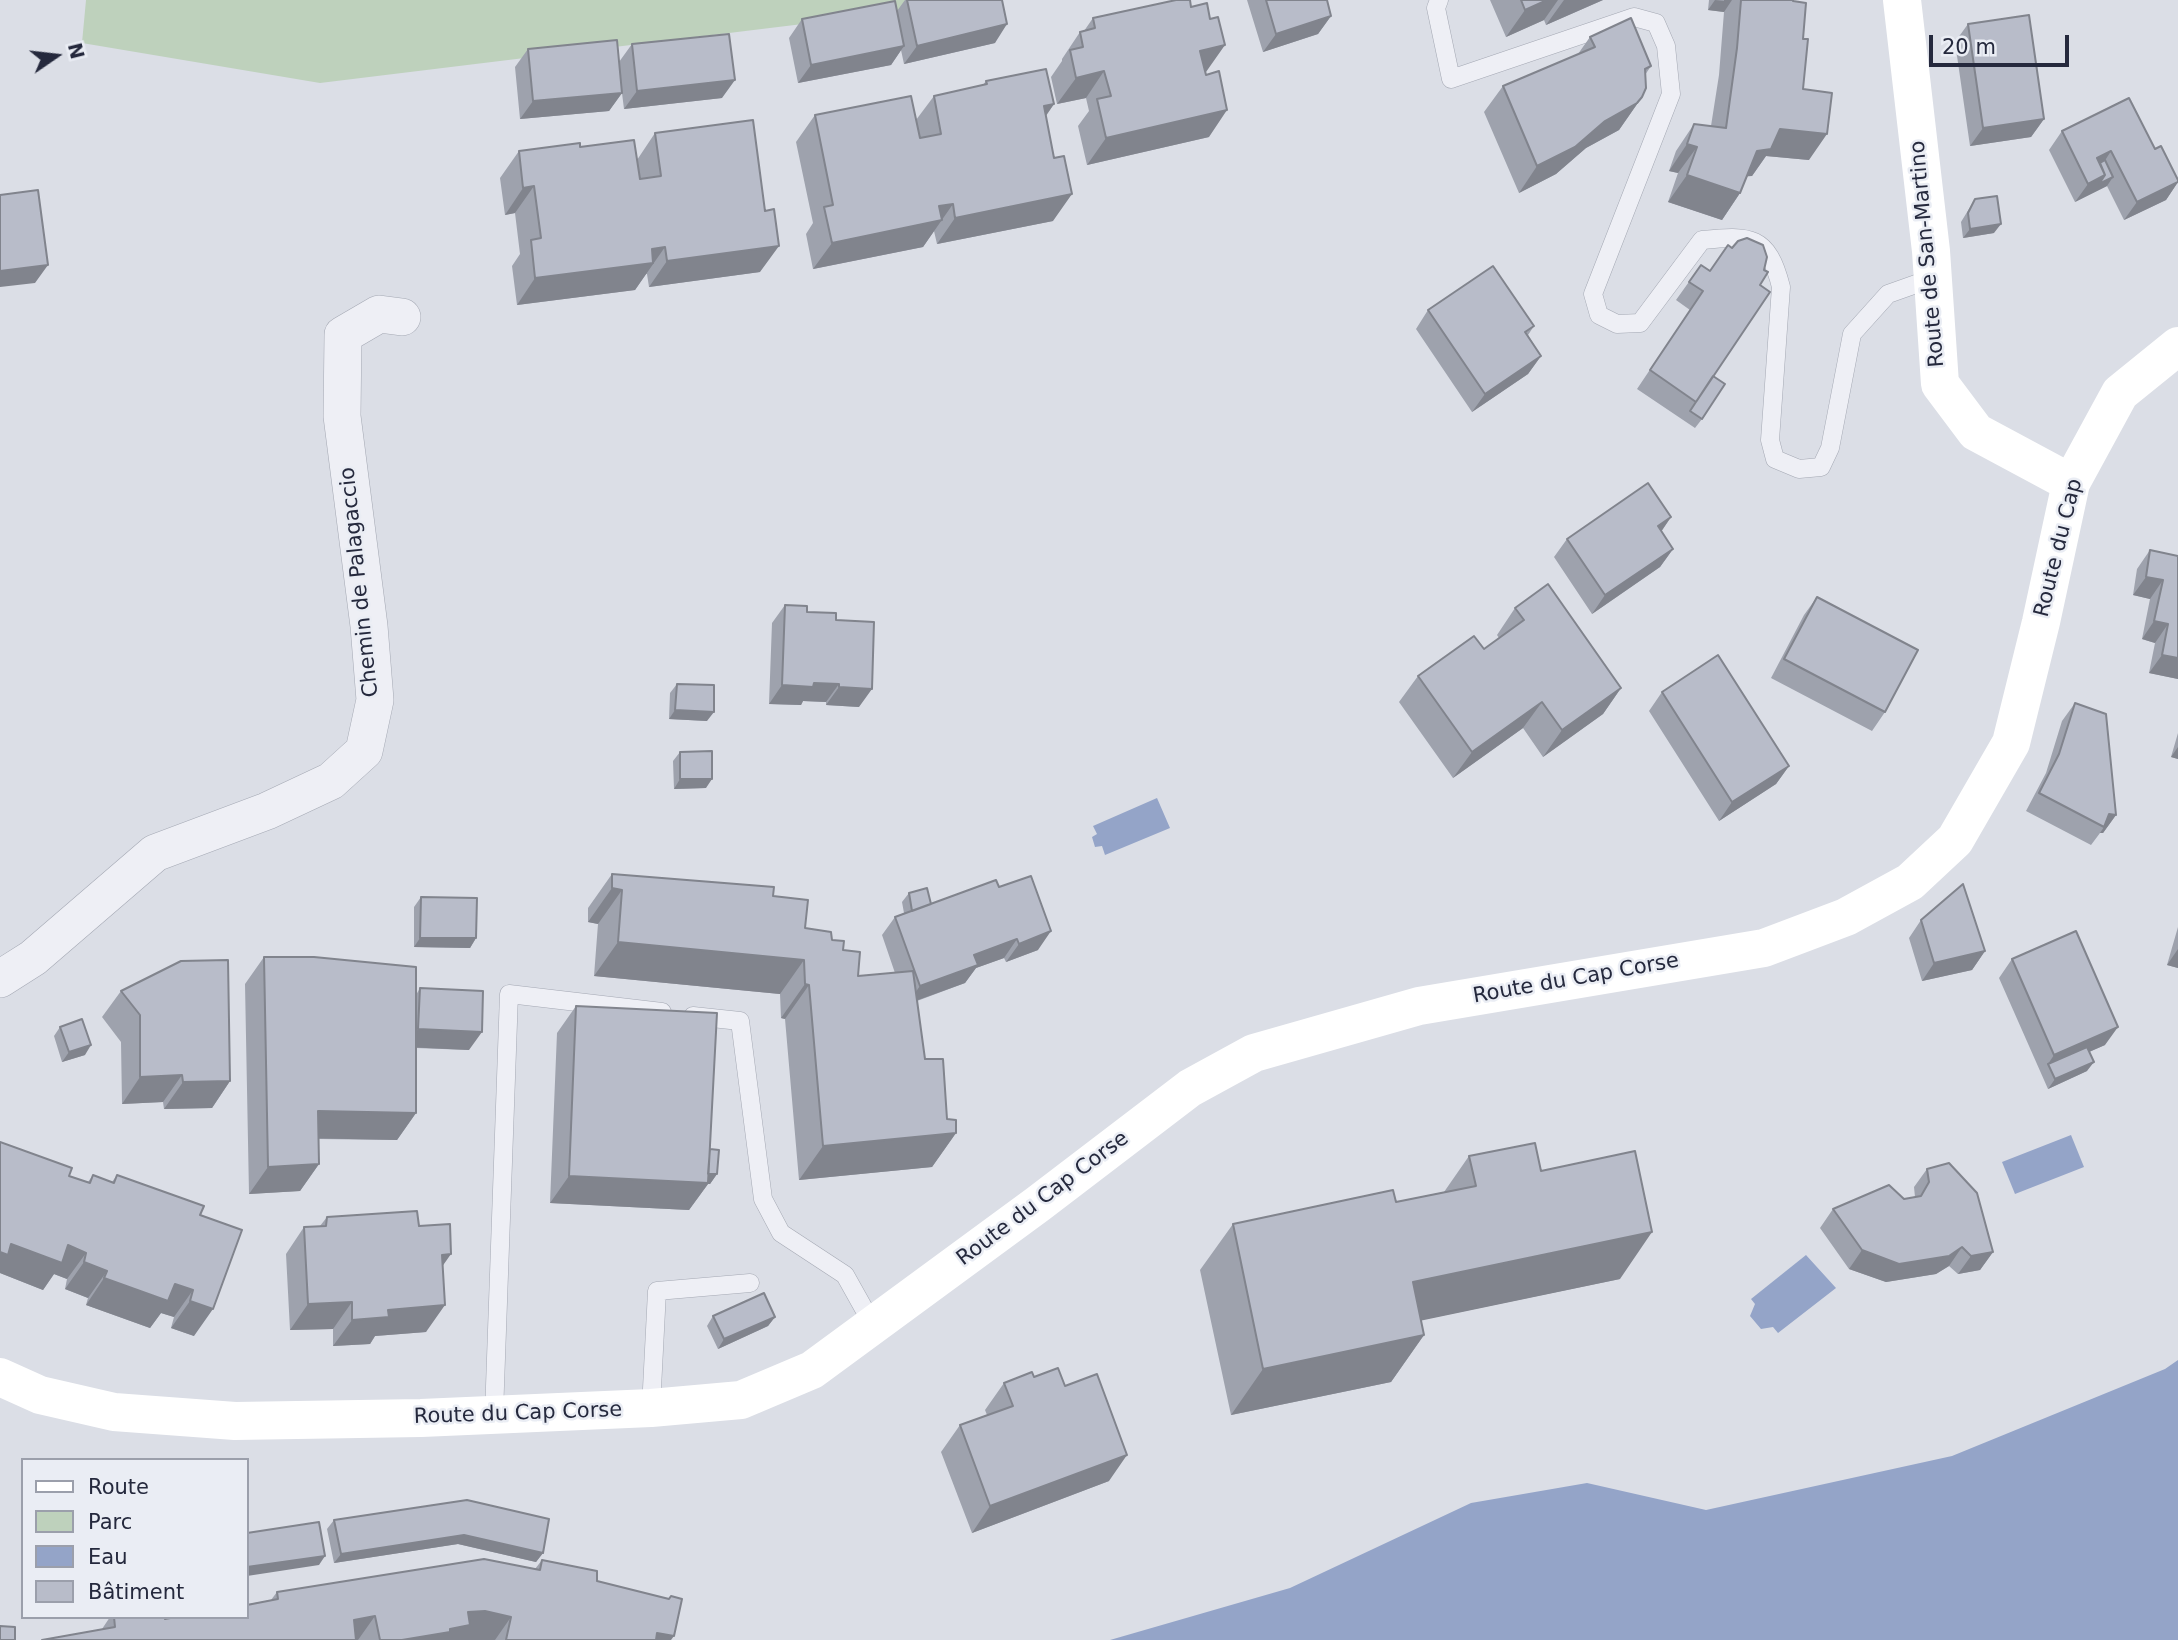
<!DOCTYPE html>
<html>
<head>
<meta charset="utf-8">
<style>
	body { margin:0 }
	#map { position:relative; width:2178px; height:1640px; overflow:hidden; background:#dbdee6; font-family:"DejaVu Sans",sans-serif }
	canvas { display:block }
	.legend { position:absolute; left:21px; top:1458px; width:228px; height:161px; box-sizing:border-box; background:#eaedf4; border:2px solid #9b9fab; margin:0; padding:9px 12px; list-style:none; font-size:21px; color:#25293d }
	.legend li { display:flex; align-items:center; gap:14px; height:35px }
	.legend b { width:35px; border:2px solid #9b9fab }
	.north { position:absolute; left:21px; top:21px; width:70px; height:70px; -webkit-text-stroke:5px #eaedf4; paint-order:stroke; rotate:76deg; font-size:19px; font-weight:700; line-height:28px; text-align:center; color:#25293d }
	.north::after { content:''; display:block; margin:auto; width:24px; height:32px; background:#25293d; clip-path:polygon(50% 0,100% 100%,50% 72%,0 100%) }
	.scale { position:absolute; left:1929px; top:35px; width:140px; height:32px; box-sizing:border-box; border:4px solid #25293d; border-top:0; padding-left:9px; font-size:21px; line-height:24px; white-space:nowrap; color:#25293d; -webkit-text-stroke:5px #eaedf4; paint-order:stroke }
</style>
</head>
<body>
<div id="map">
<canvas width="2178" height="1640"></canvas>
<ul class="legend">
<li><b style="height:9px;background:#fff"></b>Route</li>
<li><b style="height:19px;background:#bed1bc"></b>Parc</li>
<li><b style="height:19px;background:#94a4c8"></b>Eau</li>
<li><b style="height:19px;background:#b8bcc9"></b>Bâtiment</li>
</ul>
<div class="north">N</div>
<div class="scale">20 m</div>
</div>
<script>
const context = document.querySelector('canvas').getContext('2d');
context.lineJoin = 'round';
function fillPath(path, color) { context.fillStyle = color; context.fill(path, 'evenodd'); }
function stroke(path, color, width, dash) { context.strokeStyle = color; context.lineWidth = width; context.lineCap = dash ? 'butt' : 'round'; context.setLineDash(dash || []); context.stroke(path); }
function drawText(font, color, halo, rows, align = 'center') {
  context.font = font + ' "DejaVu Sans",sans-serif'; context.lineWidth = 5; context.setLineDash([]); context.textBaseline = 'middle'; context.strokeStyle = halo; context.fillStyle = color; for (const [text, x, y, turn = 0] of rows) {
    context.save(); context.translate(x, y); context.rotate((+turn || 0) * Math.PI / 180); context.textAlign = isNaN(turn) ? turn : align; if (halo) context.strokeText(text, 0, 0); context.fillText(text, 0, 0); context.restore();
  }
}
fillPath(new Path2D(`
	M86 0H999L320 83 82 43Z`), '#bed1bc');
fillPath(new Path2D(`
	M1157 798 1170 828 1105 855 1102 846 1095 847 1092 837 1097 834 1093 826Z
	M2071 1135 2084 1167 2015 1194 2002 1162Z
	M1806 1255 1836 1288 1778 1333 1773 1327 1761 1329 1750 1316 1755 1304 1751 1299Z
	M2178 1360V1640H1110L1290 1588 1471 1503 1587 1483 1706 1510 1952 1456 2165 1369Z`), '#94a4c8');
const lane = new Path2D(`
	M1439 0 1436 8 1451 79 1634 17 1656 23 1666 46 1671 94 1593 294 1599 315 1617 324 1640 323 1702 240C1750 235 1768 235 1781 287L1770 440 1775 459 1799 469 1821 467 1830 448 1852 334 1888 294 1933 278
	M693 1016 740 1021 763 1199 781 1233 845 1275 873 1325
	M651 1408 657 1291 750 1283
	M494 1414 509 994 662 1012`);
const street = new Path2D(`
	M0 979 33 958 155 853 267 811 331 781 364 751 375 700 369 626 342 416 343 335 379 314 402 317`);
stroke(lane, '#a4a8b3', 19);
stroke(street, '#a4a8b3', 38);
stroke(lane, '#eeeff5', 18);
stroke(street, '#eeeff5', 37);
stroke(new Path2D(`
	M1902 0 1931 251 1940 384 1976 432 2071 483
	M0 1377 40 1395 114 1412 235 1421 421 1418 651 1408 741 1400 812 1370 1038 1204 1190 1088 1254 1053 1419 1006 1764 948 1846 917 1910 882 1955 840 2011 743 2041 622 2071 483 2120 393 2178 346`), '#fff', 38);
fillPath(new Path2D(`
	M905 0H1002L995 43 904 64 901 50 891 65 798 83 789 38 802 19 897 11Z
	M1247 0H1327L1331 16 1318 34 1263 52Z
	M1490 0H1603L1546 25 1544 20 1506 37Z
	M1709 0H1793L1803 39V89L1809 160 1766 156 1752 176H1747L1740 193 1722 220 1668 202 1678 173 1669 171 1676 151 1694 124 1711 126 1719 75 1724 12 1708 10Z
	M1093 18 1206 72 1209 137 1087 165 1078 126 1089 111 1086 98 1057 104 1051 77 1062 61V59L1080 32 1084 31Z
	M1968 24 2044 119 2031 137 1970 146 1955 42Z
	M1590 37 1651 66 1645 75 1642 97 1619 130 1586 148 1556 174 1519 193 1484 112 1503 86 1578 54Z
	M632 44 722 98 624 109 622 93 609 111 520 119 515 67 528 49 619 62Z
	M986 81 1054 104 1046 116 1053 221 937 244 934 231 923 247 813 269 806 234 813 223 796 142 815 115 916 120 934 96 983 85Z
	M2062 131 2155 149 2178 180V182L2166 200 2124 220 2107 186 2075 202 2049 150Z
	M655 133 760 272 649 287 647 274H646L635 290 517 305 512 266 520 254 515 213 505 215 500 178 519 151 580 147 637 160Z
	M1975 199 1994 233 1963 238 1961 222Z
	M1701 265 1709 271 1760 285 1713 376 1702 419 1695 428 1637 389 1690 310 1676 300Z
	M1428 310 1534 326 1528 335 1541 356 1528 374 1472 412 1416 329Z
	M1671 517 1661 532 1673 549 1660 567 1592 614 1554 557 1567 539Z
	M2150 550 2178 556V679L2149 673 2155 643 2142 639 2150 599 2133 595 2137 569Z
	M1817 597 1885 712 1872 731 1771 678 1804 615Z
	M785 605 836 620 859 707 826 705V702L803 701 801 705 769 704 772 623Z
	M1515 608 1621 688 1603 714 1543 757 1523 728 1453 778 1399 702 1418 676 1484 649 1499 638 1497 635Z
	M677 684 707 721 669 719 670 693Z
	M1662 692 1789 766 1776 784 1719 821 1649 711Z
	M2075 703 2116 815 2103 833H2100L2091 845 2026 811 2046 773 2062 721Z
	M2178 733V759L2171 757Z
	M680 752 706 788 674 789 673 761Z
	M612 874 773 896 805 928 832 940 843 950 858 976 895 973 882 935 895 917 904 913 902 902 909 893 931 904 999 887 1038 950 1006 962 1004 958 976 968 965 983 917 1001 925 1059 947 1119 956 1133 932 1167 799 1180 785 1019 781 1018 780 994 594 976 598 924 588 922V908Z
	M421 897 476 938 470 948 414 947V907Z
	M1921 920 1985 951 1972 970 1922 981 1909 938Z
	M2178 927V968L2167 965Z
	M264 957 416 995 420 988 469 1050 416 1048V1113L397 1140 318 1139 319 1164 300 1191 249 1194 245 984Z
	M2012 959 2105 1045 2089 1052 2087 1071 2048 1089 1999 978Z
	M121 991 230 1081 212 1108 164 1109 163 1102 122 1104 121 1042 102 1017Z
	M576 1006 710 1149 717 1174 710 1184H708L689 1210 550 1203 557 1033Z
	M60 1027 85 1055 62 1062 54 1036Z
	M0 1142 69 1176 88 1182 93 1175 112 1182 117 1175 200 1215 194 1336 171 1328 174 1317 161 1313 150 1328 86 1305 88 1298 65 1289 67 1279 54 1274 43 1290 0 1273Z
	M1469 1156 1541 1171 1620 1279 1421 1320 1424 1335 1391 1382 1231 1415 1200 1270 1233 1224 1396 1202 1444 1192Z
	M1927 1169 1993 1252 1980 1270 1958 1274 1949 1266 1936 1274 1886 1282 1849 1269 1820 1228 1833 1209 1915 1197 1914 1187Z
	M327 1217 419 1226 443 1266 426 1332 375 1336 370 1344 333 1346V1329L290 1330 286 1254 304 1227 320 1226Z
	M713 1316 775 1317 768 1326 718 1349 707 1326Z
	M1034 1377 1065 1386 1109 1481 972 1533 941 1452 960 1425 987 1415 985 1410 1004 1383Z
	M334 1520 543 1553 536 1562 458 1544 334 1563 327 1529Z
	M542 1560 597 1581 671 1640H42L102 1629 110 1617H164L165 1619 271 1600 277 1592 535 1569Z`), '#9ea2ad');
fillPath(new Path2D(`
	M1547 0H1558L1544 20 1506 37 1525 10Z
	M1564 0H1603L1546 25Z
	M1715 0 1724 1V0H1732L1724 12 1708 10Z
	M1331 16 1318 34 1263 52 1276 34Z
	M1007 24 995 43 904 64 917 46Z
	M1225 45 1206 72 1182 78 1200 51Z
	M904 46 891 65 798 83 811 65Z
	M1104 71 1086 98 1057 104 1076 78Z
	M735 80 722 98 624 109 637 91Z
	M622 93 609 111 520 119 533 101Z
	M1642 97 1619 130 1586 148 1556 174 1519 193 1537 166Z
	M1054 104 1035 131 1044 106Z
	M1227 110 1209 137 1087 165 1106 138Z
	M2044 119 2031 137 1970 146 1983 128Z
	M1780 129 1827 134 1809 160 1766 156 1752 176 1738 177 1757 151Z
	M1687 144 1697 147 1678 173 1669 171Z
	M2111 151 2099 170 2097 158Z
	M1687 175 1740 193 1722 220 1668 202Z
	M2105 175 2113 177 2107 186 2075 202 2088 184Z
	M2178 182 2166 200 2124 220 2137 202Z
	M534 186 515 213 505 215 523 188Z
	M1072 194 1053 221 937 244 955 218Z
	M953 204 923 247 813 269 832 243 939 206Z
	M2001 224 1994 233 1963 238 1970 229Z
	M779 246 760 272 649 287 667 261Z
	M665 247 635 290 517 305 535 278 652 249Z
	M48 265 35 283 0 287V271Z
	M1541 356 1528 374 1472 412 1485 394Z
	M1671 517 1658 536V526Z
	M1673 549 1660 567 1592 614 1605 595Z
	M2146 577 2163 580 2150 599 2133 595Z
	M2154 621 2168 624 2155 643 2142 639Z
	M2162 655 2178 658V679L2149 673Z
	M814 683 839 684 826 702 803 701 801 705 769 704 782 685Z
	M839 687 872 689 859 707 826 705Z
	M1621 688 1603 714 1543 757 1562 730Z
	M1542 702 1523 728 1453 778 1472 752Z
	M675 710 714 712 707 721 669 719Z
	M2178 747V759L2171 757Z
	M1789 766 1776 784 1719 821 1732 802Z
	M680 779H712L706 788 674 789Z
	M2109 814 2116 815 2103 833H2100L2104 827Z
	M612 888 622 890 598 924 588 922Z
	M1051 931 1038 950 1006 962 1019 944Z
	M420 938H476L470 948 414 947Z
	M1017 939 1004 958 976 968 965 983 907 1004 920 986 974 955Z
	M618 942 804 960 780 994 594 976Z
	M2178 949V968L2167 965Z
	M1985 951 1972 970 1922 981 1934 963Z
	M805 984 809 985 785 1019 781 1018Z
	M2118 1027 2105 1045 2050 1069 2048 1064 2054 1055Z
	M418 1029 482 1032 469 1050 405 1047Z
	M91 1045 85 1055 62 1062 69 1052Z
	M2094 1062 2087 1071 2048 1089 2055 1079Z
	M182 1075 163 1102 122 1104 140 1077Z
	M230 1081 212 1108 164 1109 183 1082Z
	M318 1111 416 1113 397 1140 299 1138Z
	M956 1133 932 1167 799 1180 823 1146Z
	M319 1164 300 1191 249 1194 268 1167Z
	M697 1173 717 1174 710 1184H708L689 1210 550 1203 569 1176Z
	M1652 1232 1620 1279 1381 1329 1413 1282Z
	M11 1244 68 1245 86 1253 67 1279 54 1274 43 1290 0 1273V1252Z
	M1962 1247 1949 1266 1936 1274 1886 1282 1849 1269 1862 1250Z
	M1993 1252 1980 1270 1958 1274 1971 1256Z
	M451 1254 432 1281 442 1255Z
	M84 1262 107 1271 88 1298 65 1289Z
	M104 1278 175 1284 193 1290 174 1317 161 1313 150 1328 86 1305Z
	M190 1301 213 1309 194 1336 171 1328Z
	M352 1302 333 1329 290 1330 308 1304Z
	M445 1305 426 1332 375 1336 370 1344 333 1346 352 1320 388 1310Z
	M775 1317 768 1326 718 1349 724 1339Z
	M1424 1335 1391 1382 1231 1415 1263 1369Z
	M1127 1455 1109 1481 972 1533 990 1506Z
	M464 1535 543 1553 536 1562 458 1544 334 1563 341 1554Z
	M325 1556 319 1565 247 1576V1567Z
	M485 1611 511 1617 495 1640H402L468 1612Z
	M375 1616 358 1640H339L354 1620Z
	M657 1633 674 1636 671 1640H652Z`), '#81848d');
const building = new Path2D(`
	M907 0H1002L1007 24 917 46Z
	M1176 0H1190L1191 7 1207 3 1210 19 1218 17 1225 45 1200 51 1206 75 1219 71 1227 110 1106 138 1097 99 1111 96 1104 71 1076 78 1070 50 1083 47 1080 32 1095 28 1093 18Z
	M1266 0H1327L1331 16 1276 34Z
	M1521 0H1547L1525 10Z
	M1741 0H1793V1L1806 3 1803 39H1808L1803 89 1832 93 1827 134 1780 129 1771 149 1757 151 1740 193 1687 175 1697 147 1687 144 1694 124 1726 128 1737 48Z
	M895 1 904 46 811 65 802 19Z
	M2029 15 2044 119 1983 128 1968 24Z
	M1631 18 1651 66 1645 69 1646 88 1642 97 1637 103 1605 121 1575 147 1537 166 1503 86 1595 47 1590 37Z
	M729 34 735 80 637 91 632 44Z
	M617 40 622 93 533 101 528 49Z
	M1046 69 1054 104 1044 106 1054 158 1064 156 1072 194 955 218 953 204 939 206 942 220 832 243 824 207 833 205 815 115 911 96 920 138 941 134 934 96 987 84 986 81Z
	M2129 98 2155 149 2161 146 2178 180V182L2137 202 2111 151 2097 158 2105 175 2088 184 2062 131Z
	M753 120 765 211 774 209 779 246 667 261 665 247 652 249 653 263 535 278 531 240 541 238 534 186 523 188 519 151 580 143V147L634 140 640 179 661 176 655 133Z
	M2105 160 2113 177 2099 184 2105 175 2100 163Z
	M38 190 48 265 0 271V195Z
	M1997 196 2001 224 1970 229 1968 213 1975 199Z
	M1747 238 1763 245 1767 257 1764 270 1768 272 1760 285 1770 292 1696 402 1650 370 1703 291 1689 282 1701 265 1710 271 1728 245 1732 248 1738 241Z
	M1493 266 1534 326 1525 332 1541 356 1485 394 1428 310Z
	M1713 376 1725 384 1702 419 1690 411Z
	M1648 483 1671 517 1658 526 1673 549 1605 595 1567 539Z
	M2150 550 2178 556V658L2162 655 2168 624 2154 621 2163 580 2146 577Z
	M1548 584 1621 688 1562 730 1542 702 1472 752 1418 676 1474 636 1484 649 1524 620 1515 608Z
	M1817 597 1918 650 1885 712 1784 659Z
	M785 605 807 606V612L836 613V620L874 622 872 689 839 687V684L814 683 813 687 782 685Z
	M1718 655 1789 766 1732 802 1662 692Z
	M677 684 714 685V712L675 710Z
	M2075 703 2106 714 2116 815 2109 814 2104 827 2039 793 2059 754Z
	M712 751V779H680V752Z
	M612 874 774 887 773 896 808 900 805 928 831 932 832 940 844 941 843 950 860 952 858 976 913 971 925 1059H943L947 1119 956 1120V1133L823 1146 809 985 805 984 804 960 618 942 622 890 612 888Z
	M1031 876 1051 931 1019 944 1017 939 974 955 978 965 920 986 895 917 996 880 999 887Z
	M1963 884 1985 951 1934 963 1921 920Z
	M927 888 931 904 912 911 909 893Z
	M421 897 477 898 476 938H420Z
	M2076 931 2118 1027 2054 1055 2012 959Z
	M264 957H314L416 967V1113L318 1111 319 1164 268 1167Z
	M228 960 230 1081 183 1082 182 1075 140 1077V1015L121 991 181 961Z
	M420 988 483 991 482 1032 418 1029Z
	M576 1006 717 1013 708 1183 569 1176Z
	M82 1019 91 1045 69 1052 60 1027Z
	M2087 1047 2094 1062 2055 1079 2048 1064Z
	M0 1142 72 1168 69 1176 90 1183 93 1175 114 1183 117 1175 204 1206 200 1215 242 1230 213 1309 190 1301 193 1290 175 1284 168 1301 104 1278 107 1271 84 1262 86 1253 68 1245 62 1263 11 1244 8 1255 0 1252Z
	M1535 1143 1541 1171 1635 1151 1652 1232 1413 1282 1424 1335 1263 1369 1233 1224 1393 1190 1396 1202 1476 1186 1469 1156Z
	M710 1149 719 1150 717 1174H708Z
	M1949 1163 1977 1193 1993 1252 1971 1256 1962 1247 1949 1256 1899 1264 1862 1250 1833 1209 1889 1185 1904 1199 1921 1196 1929 1182 1927 1169Z
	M417 1211 419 1226 450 1224 451 1254 442 1255 445 1305 388 1310 389 1317 352 1320V1302L308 1304 304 1227 326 1226 327 1217Z
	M764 1293 775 1317 724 1339 713 1316Z
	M1058 1368 1065 1386 1097 1374 1127 1455 990 1506 960 1425 1013 1406 1004 1383 1032 1372 1034 1377Z
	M467 1500 549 1519 543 1553 464 1535 341 1554 334 1520Z
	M319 1522 325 1556 247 1567V1533Z
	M484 1559 540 1570 542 1560 597 1571V1581L669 1599 671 1596 682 1599 674 1636 657 1633 656 1640H506L511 1617 485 1611 468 1612 470 1625 450 1629V1632L402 1640H380L375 1616 354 1620 356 1640H42L115 1627 114 1617H164L165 1619 176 1617H247V1605L278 1599 277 1592Z
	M0 1626 15 1627V1640H0Z`);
fillPath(building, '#b8bcc9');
stroke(building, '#81848d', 2);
drawText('21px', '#25293d', '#eaedf4', [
	["Route de San-Martino",1928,254,-95],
	["Route du Cap",2059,548,-76],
	["Chemin de Palagaccio",360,582,-96],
	["Route du Cap Corse",1576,979,-10],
	["Route du Cap Corse",1043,1199,-37],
	["Route du Cap Corse",518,1414,-2]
]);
</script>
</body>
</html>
